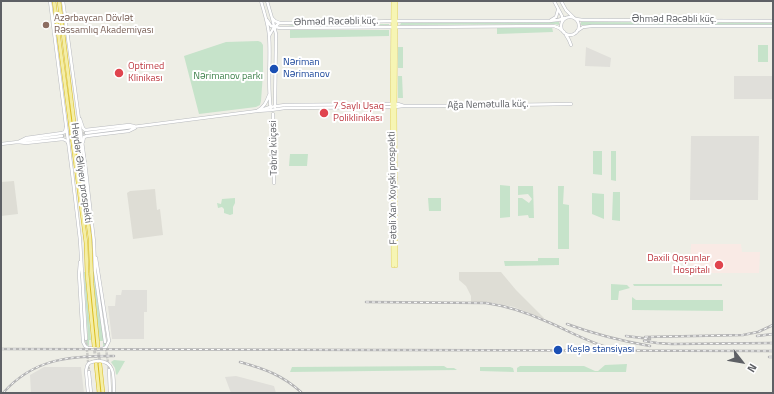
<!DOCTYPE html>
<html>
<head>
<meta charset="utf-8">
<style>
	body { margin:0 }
	#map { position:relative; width:774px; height:394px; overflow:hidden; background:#eeeee6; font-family:"Titillium Web",sans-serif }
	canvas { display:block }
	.frame { position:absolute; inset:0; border:2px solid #5e6065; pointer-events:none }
	.north { position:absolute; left:722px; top:342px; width:40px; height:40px; -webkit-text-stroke:3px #fff; paint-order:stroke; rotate:121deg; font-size:11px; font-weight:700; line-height:16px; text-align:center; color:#5e6065 }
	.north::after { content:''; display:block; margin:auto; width:14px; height:18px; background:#5e6065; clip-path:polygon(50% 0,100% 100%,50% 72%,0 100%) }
</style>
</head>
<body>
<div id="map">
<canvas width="774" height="394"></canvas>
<div class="frame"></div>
<div class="north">N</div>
</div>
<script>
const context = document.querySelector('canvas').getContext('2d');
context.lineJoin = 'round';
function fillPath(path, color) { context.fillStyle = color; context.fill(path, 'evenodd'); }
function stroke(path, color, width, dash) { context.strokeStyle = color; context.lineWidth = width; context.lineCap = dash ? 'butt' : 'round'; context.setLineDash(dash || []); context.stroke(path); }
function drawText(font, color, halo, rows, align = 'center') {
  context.font = font + ' "Titillium Web",sans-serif'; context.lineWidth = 4; context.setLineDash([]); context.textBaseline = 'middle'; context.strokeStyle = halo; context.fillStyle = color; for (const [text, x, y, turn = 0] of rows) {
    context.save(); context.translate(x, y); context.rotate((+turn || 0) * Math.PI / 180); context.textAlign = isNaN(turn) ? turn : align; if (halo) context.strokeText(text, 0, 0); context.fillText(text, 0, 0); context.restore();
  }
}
fillPath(new Path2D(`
	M586 47 611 58 610 67 585 66Z
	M734 76H773V99H734Z
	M691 136H759L758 200H690Z
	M122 290H147V312H144V339H112L108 306H115L116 295H121Z
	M44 367H81L84 393H31L30 375Z
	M236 376 274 386 276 393H231L225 377Z`), '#e0dfda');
fillPath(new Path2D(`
	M14 181 18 214 1 216V182Z
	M155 189 157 210 160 209 163 235 133 239 127 193 130 191Z
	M459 272H501L516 290 544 318V319L514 307 494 303 471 302V296L466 286 459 280Z`), '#deddd5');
fillPath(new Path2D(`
	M691 244H741L742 252H760L759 273H690Z`), '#f9eae5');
fillPath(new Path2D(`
	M559 22V25L555 24 400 25 401 23Z
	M581 22 773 23V25H581Z
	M389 24V25L294 26 288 25Z
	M552 27 553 32 497 34V28Z
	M290 30H389V36L290 38Z
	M258 41 261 42 263 45V73L261 101 260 105 256 107 199 114 184 56 226 42Z
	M758 45H768V62H758Z
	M398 47H403V68H398Z
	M398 76H402L403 98H398Z
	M593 151H602V175L593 174Z
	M611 151H616V181L611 180Z
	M290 154H308L307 166H289Z
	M500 185 510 186V217L500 218Z
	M518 186H533L534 218H529L528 215 518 216V198H522L529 203 532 199 528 194 518 195Z
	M558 186H564L563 204 569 205V249H558Z
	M613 192H620V221L612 220Z
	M592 193 604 194V219L592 214Z
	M235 198V203L233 207V214L230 215 224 213V209L222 207 218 208 217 203 221 204 222 199Z
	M428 198H441V211H429Z
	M538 258H559V265L505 266 504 261H538Z
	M93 271H94L105 342H108L105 346 103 347V341H99Z
	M84 272H85L91 340H89V346L86 344 85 340 88 339Z
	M611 284 627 285 630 288 619 291 618 300H611Z
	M633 284H722V286H634Z
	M632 297 636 300H723V311L632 310Z
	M114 360 125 361 117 375 116 374 115 368 111 362Z
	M627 364 626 372H517V368L520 366H584L595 371H598L605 365Z
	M444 366 447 368H454L457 370 290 372 292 367Z
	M480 367H510L513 368 514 372 480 371Z`), '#c6e3ca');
stroke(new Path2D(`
	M62 136 86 133`), '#cacac6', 2.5, [2.5, 1]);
stroke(new Path2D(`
	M86 339 89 372
	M105 342 109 370`), '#cacac6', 2.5, [2.5, 1]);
stroke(new Path2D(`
	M94 346 96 362
	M98 348 100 364`), '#cacac6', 3, [3, 1.5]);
const tertiary = new Path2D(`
	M261 110 270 107
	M273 114 274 183
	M80 119 83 128 85 130 129 125 134 126
	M86 133 257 111 271 110
	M21 141 62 136
	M18 142 26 138 62 133 65 132 66 127
	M83 142 84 137 87 136 129 131 135 128
	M1 144 18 142 26 143 63 139 67 141 68 143`);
const secondary = new Path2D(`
	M50 1 72 172 80 240 86 339
	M63 1 86 171 94 242 95 271 105 342
	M261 1C264 12 268 23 269 35 271 60 267 85 271 110L285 108 395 107 403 106
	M267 1 272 18 276 34 275 107
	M554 1 562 16V21
	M561 1 566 10 573 17
	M561 26a9 9 0 1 1 18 0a9 9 0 1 1-18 0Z
	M272 18 275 21 280 23 400 21H549L558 20 565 18
	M576 19 583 20H593L773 21
	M267 20 271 26 280 28 554 26 559 28 564 32
	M551 20 556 17 558 10
	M577 31 583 27 592 26H773
	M566 35 569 40 571 45
	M269 36 273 29 279 23
	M270 107 285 105 390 104H398L404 106H437L571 104
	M257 111C264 107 266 103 269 95
	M80 262 79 274 83 342 85 346 88 348 102 349 106 347 109 341 96 258
	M109 370 110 393
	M89 372 91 393
	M88 393 86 371 87 366 89 363C93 361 95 361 99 361 117 362 113 380 114 393`);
const primary = new Path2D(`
	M393 1 392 111 393 266
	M396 1 395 113 396 266`);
const trunk = new Path2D(`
	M54 1 86 243 87 274 94 346
	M59 1 74 122 90 238 92 284 98 346
	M96 364 99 393
	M100 364 103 393`);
stroke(tertiary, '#b8babe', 3.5);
stroke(secondary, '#b7b9be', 3.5);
stroke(primary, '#e2d26c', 4);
stroke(trunk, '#dabb1a', 4);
stroke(tertiary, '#fff', 2.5);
stroke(secondary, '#fff', 2.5);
stroke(primary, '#f6f5b4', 3);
stroke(trunk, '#f4eea7', 3);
const rail = new Path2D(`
	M366 302 486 303C507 306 528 313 548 322 567 330 586 341 607 347
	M567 324C594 334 622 341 650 346
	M626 336 650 339
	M757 336 773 334
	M645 337 743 335 758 332 773 325
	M644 341 657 343 672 344 773 343
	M1 349 773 351
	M769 357H773
	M240 362C265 369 282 375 301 392
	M3 393C34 358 70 356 114 356`);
stroke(rail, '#b4b4b5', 2.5);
stroke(rail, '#fff', 1, [3]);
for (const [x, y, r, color] of [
	[46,25,4,"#8d6e63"],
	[274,69,5,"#1a4fb4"],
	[119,73,5,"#e0444e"],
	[324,113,5,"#e0444e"],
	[719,265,5,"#e0444e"],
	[558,350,5,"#1a4fb4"]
]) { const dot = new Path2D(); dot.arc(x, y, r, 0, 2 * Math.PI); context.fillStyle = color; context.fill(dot); stroke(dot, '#fff', 1.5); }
drawText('10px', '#785e54', '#fff', [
	["Azərbaycan Dövlət",54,19],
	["Rəssamlıq Akademiyası",54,31]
], 'left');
drawText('10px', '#5e6065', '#fff', [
	["Əhməd Rəcəbli küç.",674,20],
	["Əhməd Rəcəbli küç.",336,22,-1],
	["Ağa Nemətulla küç.",488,105,-1],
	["Təbriz küçəsi",274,148,-91],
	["Heydər Əliyev prospekti",81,173,82],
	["Fətəli Xan Xoyski prospekti",393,188,-91]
]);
drawText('10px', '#164399', '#fff', [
	["Nəriman",283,63],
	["Nərimanov",283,75],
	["Keşlə stansiyası",567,350]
], 'left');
drawText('10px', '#be3a42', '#fff', [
	["Optimed",128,67],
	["Klinikası",128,79],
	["7 Saylı Uşaq",333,107],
	["Poliklinikası",333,119],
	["Daxili Qoşunlar",710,259,"right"],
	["Hospitalı",710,271,"right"]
], 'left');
drawText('10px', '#40824d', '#fff', [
	["Nərimanov parkı",228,77]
]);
</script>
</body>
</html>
